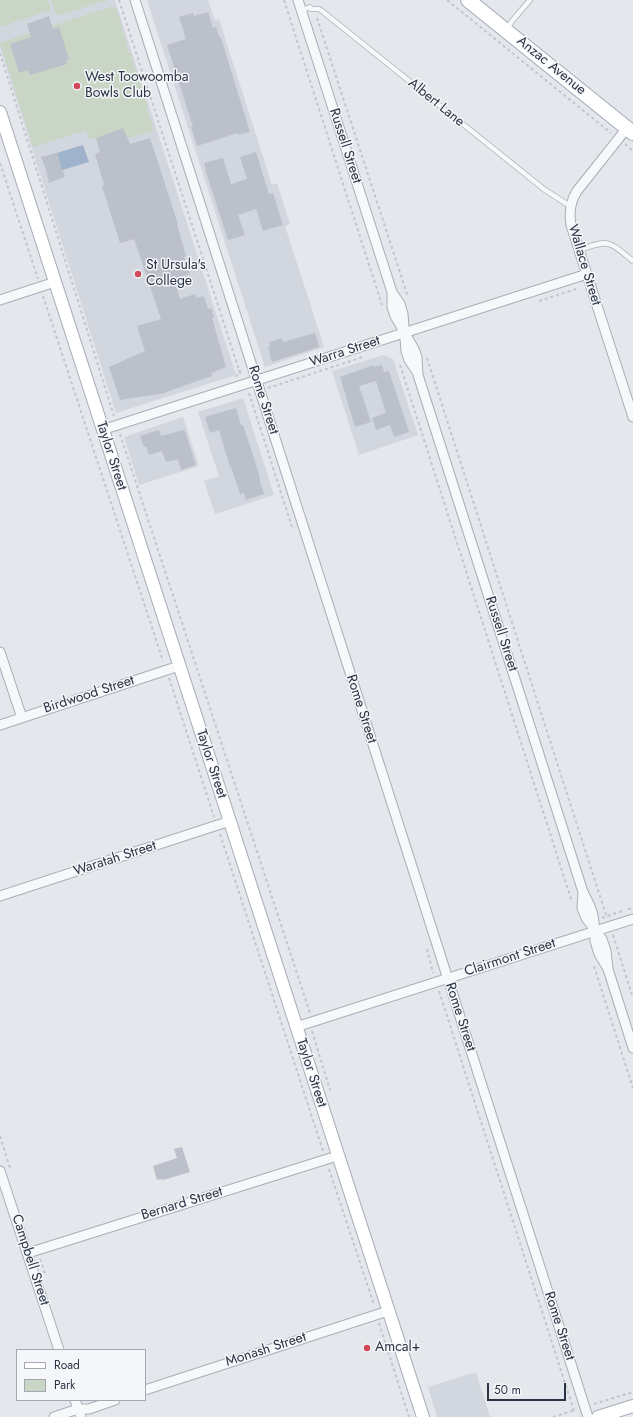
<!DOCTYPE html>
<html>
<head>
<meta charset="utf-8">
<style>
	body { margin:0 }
	#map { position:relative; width:633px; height:1417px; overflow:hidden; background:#e4e7ec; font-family:Jost,sans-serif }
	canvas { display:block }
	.legend { position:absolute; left:16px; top:1349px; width:130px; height:52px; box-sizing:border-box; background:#f4f6f9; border:1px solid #a4a8b1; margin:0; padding:5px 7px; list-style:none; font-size:12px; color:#2b3445 }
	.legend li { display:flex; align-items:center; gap:8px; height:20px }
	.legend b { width:20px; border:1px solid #a4a8b1 }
	.scale { position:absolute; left:487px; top:1383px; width:79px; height:18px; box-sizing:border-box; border:2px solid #2b3445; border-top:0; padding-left:5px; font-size:12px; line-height:14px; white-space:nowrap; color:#2b3445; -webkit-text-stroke:3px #f4f6f9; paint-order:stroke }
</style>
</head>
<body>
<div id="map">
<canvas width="633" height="1417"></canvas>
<ul class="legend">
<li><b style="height:5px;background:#fff"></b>Road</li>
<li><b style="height:11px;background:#c9d6c5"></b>Park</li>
</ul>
<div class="scale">50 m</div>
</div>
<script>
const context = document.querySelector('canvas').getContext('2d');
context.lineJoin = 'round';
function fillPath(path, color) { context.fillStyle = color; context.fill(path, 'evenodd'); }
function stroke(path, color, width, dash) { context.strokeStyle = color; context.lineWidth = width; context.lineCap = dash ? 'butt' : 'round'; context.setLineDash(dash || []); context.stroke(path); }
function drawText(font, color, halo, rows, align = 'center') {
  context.font = font + ' Jost,sans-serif'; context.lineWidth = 3; context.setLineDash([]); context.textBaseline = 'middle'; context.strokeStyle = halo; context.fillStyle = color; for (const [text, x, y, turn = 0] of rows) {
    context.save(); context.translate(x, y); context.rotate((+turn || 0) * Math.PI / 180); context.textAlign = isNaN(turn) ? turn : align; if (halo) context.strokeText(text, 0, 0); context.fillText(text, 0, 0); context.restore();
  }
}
fillPath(new Path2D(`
	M0 0H115L236 375 116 413 0 48Z
	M147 0H208L215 20 219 19 272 185 277 183 290 224 285 226 324 347 265 367Z
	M384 355 393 359 418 435 359 455 332 371Z
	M243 398 274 495 215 514 204 481 219 476 198 412Z
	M183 417 199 466 139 485 124 437Z
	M476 1372 490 1417H437L428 1387Z`), '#d2d6de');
fillPath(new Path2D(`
	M0 0H48L51 10 0 27Z
	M51 0H107L57 16Z
	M113 6 114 8H116L128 47H127L128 52H130L148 108 147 109 154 131 98 147 96 138 90 140 86 130 33 147 0 43Z`), '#c9d6c5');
fillPath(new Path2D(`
	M83 145 89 162 56 172 50 155Z`), '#9fb4cc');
fillPath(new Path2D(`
	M208 12 213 28 216 27 220 38H221L250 132 238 135 237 133 197 146 191 127H193L167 45 186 39 179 17 193 13 194 16Z
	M49 16 53 29 59 27 69 59 66 61 67 64 30 75 28 70 19 73 10 44 31 37 27 24Z
	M123 128 130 144 150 138 178 224H177L186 256 184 257 190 274 174 279 180 299 195 294 196 298 204 296 208 309 211 308 214 317 212 318 226 367 211 373 212 376 166 392V393L120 400 109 367 145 351 137 326 161 319 134 239 120 243 102 186 104 185 95 154 100 152 96 138Z
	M256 152 269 194 273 193 283 225 263 231 256 209 238 215 245 235 228 240 205 169H206L204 163 223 158 231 184 247 179 240 157Z
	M58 153 60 163 65 177 49 183 46 170 41 157Z
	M315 333 319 347 272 362 268 347H270L269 342 282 338 283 342Z
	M374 365V367L382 365 384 372 389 371 409 432 394 437 390 425 376 430 372 418 386 413 376 381 359 386 371 422 355 427 340 377Z
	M236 408 241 425H243L250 446 260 478H259L264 494 246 500 244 493 240 494 231 467H230L219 430 210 433 205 417Z
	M159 430 161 436 183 430 185 431 196 465 181 470 178 459 166 462 162 451 149 455 146 446 144 447 140 436Z
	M182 1147 190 1172 163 1180V1179L157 1180 153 1166 177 1158 174 1149Z`), '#bbc0ca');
const lane = new Path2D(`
	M302 10 310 7 311 9H319L322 11 545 190 570 206
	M507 29 512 21 530 0
	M579 250C610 239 608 241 633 261`);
const street = new Path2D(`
	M135 0 588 1417
	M298 0 392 292 400 304 403 314 406 351 409 360 417 372
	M627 128 577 191C570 202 569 212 571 225L633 417
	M392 292V307L395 316 414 349 417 357 418 375 583 892 590 906 593 915 595 931V941L599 954 608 969
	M0 300 55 282
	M102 430 587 274
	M0 652 22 718
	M0 725 179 666
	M583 892 582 908 586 918 602 939 606 951 608 969 633 1048
	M0 896 230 821
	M296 1027 633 919
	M0 1171 59 1350
	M28 1253 337 1156
	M145 1390 388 1311
	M75 1400 81 1417
	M54 1417 78 1409H89L115 1400`);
const secondary = new Path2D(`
	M0 112 423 1417
	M598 1417 633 1406`);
const primary = new Path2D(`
	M468 0 633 133`);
stroke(lane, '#a9aeb7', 6);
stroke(street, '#a9aeb7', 11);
stroke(secondary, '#a9aeb7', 14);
stroke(primary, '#a3abb8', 16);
stroke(new Path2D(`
	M119 0 241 376
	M284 0 382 305
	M447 0 611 133
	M317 18 408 297
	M0 53 114 416
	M625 144 633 151
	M0 163 38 279
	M43 296 163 661
	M539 301 579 288
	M427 358 607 918
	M400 365 572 902
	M236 377 239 371H244
	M268 388 363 357
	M249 393 292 527
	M120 434 310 1013
	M169 678 214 817
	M220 834 323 1151
	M628 909 633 908
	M602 918 622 911
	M613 935 633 998
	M427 949 433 973
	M594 966 633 1088
	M439 991 574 1411
	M312 1031 330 1090
	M0 1136 10 1168
	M329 1169 374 1305
	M40 1259 45 1274
	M379 1323 409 1417
	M594 1404 633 1392
	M553 1417 575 1410`), '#c2c5cb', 2, [3, 3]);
stroke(lane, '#f7f8fa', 4.5);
stroke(street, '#f7f8fa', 9);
stroke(secondary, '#fff', 12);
stroke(primary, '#fff', 14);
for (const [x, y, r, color] of [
	[77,86,4,"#d1495b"],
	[138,274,4,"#d1495b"],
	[367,1348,4,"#d1495b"]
]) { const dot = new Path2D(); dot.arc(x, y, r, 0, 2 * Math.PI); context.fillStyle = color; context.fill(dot); stroke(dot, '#f4f6f9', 1.5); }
drawText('14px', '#2b3445', '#f4f6f9', [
	["Anzac Avenue",551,66,39],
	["Albert Lane",436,103,39],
	["Russell Street",345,146,72],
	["Wallace Street",584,265,73],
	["Warra Street",345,352,-18],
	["Rome Street",263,400,72],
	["Taylor Street",111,456,72],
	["Russell Street",501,634,72],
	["Birdwood Street",89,695,-18],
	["Rome Street",361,709,72],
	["Taylor Street",211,764,72],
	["Waratah Street",115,859,-18],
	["Clairmont Street",510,958,-18],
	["Rome Street",460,1017,72],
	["Taylor Street",311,1073,72],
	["Bernard Street",182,1204,-17],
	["Campbell Street",30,1260,72],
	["Rome Street",559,1326,72],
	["Monash Street",266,1350,-18]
]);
drawText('14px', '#2b3445', '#f4f6f9', [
	["West Toowoomba",85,78],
	["Bowls Club",85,94],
	["St Ursula's",146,266],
	["College",146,282],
	["Amcal+",375,1348]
], 'left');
</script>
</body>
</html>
